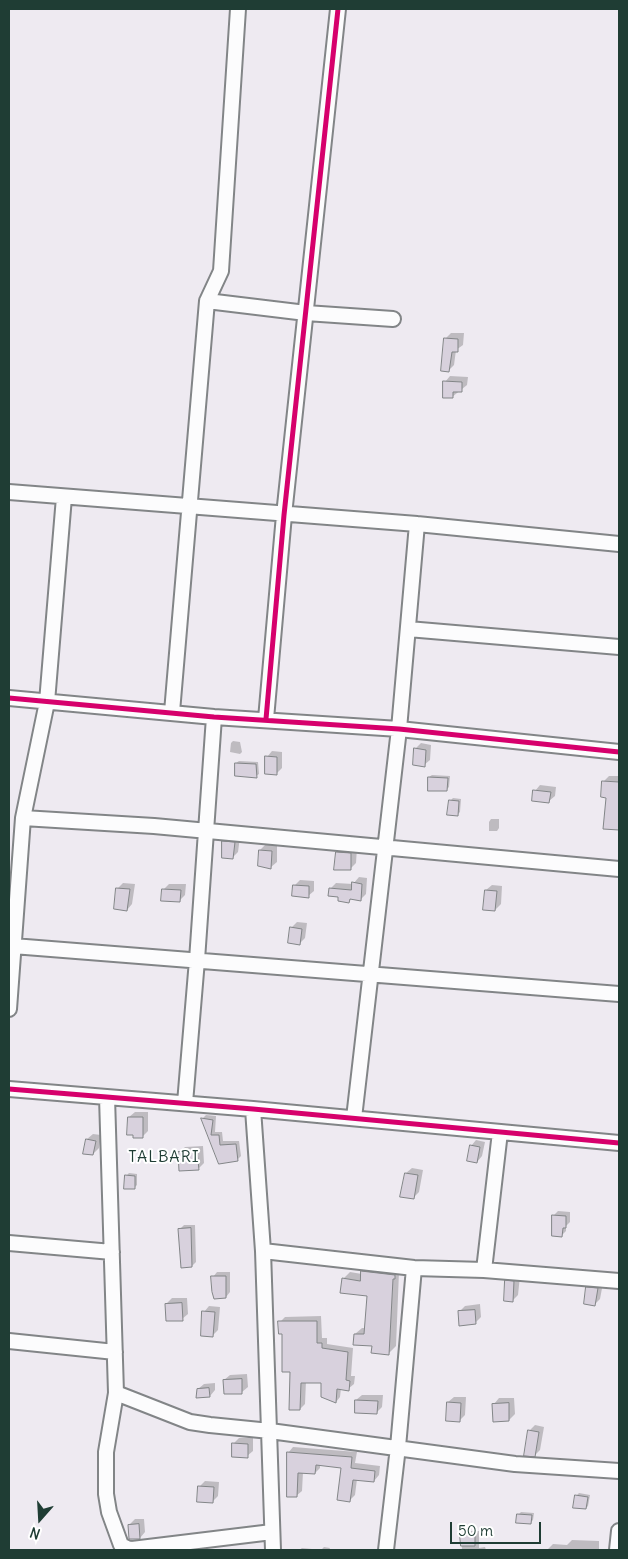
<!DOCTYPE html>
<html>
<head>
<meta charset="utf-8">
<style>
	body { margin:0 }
	#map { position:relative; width:628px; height:1559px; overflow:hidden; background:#eeeaf1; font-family:Delius,sans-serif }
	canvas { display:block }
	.frame { position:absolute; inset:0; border:10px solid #1f3d34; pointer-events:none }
	.north { position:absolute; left:15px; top:1494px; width:50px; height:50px; -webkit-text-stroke:4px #fff; paint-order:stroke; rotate:199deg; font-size:14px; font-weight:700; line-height:20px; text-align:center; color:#1f3d34 }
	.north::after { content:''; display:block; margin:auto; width:18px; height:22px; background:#1f3d34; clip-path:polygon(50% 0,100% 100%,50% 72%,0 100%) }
	.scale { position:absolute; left:450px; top:1522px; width:91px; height:22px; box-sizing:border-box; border:2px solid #1f3d34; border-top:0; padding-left:6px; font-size:15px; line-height:18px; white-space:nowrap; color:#1f3d34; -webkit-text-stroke:4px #fff; paint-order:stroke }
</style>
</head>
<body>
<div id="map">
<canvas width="628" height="1559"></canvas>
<div class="frame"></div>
<div class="north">N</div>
<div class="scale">50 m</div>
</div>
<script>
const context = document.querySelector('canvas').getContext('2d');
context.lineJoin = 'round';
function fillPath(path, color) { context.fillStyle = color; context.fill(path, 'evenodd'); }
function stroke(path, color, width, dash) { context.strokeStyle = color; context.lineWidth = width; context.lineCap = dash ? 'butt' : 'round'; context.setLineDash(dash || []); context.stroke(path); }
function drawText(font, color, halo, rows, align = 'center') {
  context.font = font + ' Delius,sans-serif'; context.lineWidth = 4; context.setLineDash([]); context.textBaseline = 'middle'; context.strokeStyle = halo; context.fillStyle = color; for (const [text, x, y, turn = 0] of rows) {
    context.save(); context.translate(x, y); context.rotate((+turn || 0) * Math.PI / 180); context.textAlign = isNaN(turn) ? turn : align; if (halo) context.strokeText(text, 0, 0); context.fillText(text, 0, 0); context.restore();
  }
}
fillPath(new Path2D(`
	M451 333H464L463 345 456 350 454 365 448 371 446 338Z
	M450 376 468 377 467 385 452 397 445 382Z
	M233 741 240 742 242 752 240 754 230 752 231 743Z
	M421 743 431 745 430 760 424 765 415 749Z
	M272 751 282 752V768L277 773 267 757Z
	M239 761 258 762 259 774 256 776 236 763Z
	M432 775 450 776 449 787 447 789 429 777Z
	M609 776H619V829L605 828 607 796 603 782Z
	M540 785 556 787 555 796 549 801 535 791Z
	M453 798 461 799 460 812 457 815 450 801Z
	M491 819H499V828L497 831H489V822Z
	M229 836 240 837 238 852 233 857 223 842Z
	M266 844 277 846V862L271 867 260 850Z
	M343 846 357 848 356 863 350 869 337 852Z
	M359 877 367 878 366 894 360 900 352 898 349 901 330 889 336 883 353 884Z
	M300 880 314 881V891L308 896 295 885Z
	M123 883 135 884 132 904 127 910 117 889Z
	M169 884H186L185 895 179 901 164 889Z
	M492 885 502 886 501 904 495 910 486 890Z
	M297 922 307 923 305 938 299 944 291 928Z
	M135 1112H148V1131L142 1137 129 1117Z
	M206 1115 216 1116 215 1132H222L223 1141H239L241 1156 237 1160 220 1163 202 1119Z
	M93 1134 101 1135 99 1148 93 1154 85 1153 87 1139Z
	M476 1140 485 1142 482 1156 477 1162 471 1146Z
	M203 1146 204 1163 198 1169 179 1153 185 1147Z
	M412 1168 423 1170 419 1192 413 1198 406 1173Z
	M129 1173 137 1174V1185L134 1188 126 1176Z
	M558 1211 570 1212V1222L566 1226V1231L561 1236 553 1216Z
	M184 1225H195L196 1262 192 1266 180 1229Z
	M369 1265 399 1272 396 1346 389 1353 355 1334 362 1328H366L368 1295 343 1279 350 1272 362 1274V1271Z
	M217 1272H230V1292L226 1297 213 1277Z
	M512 1275 520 1276 518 1295 512 1301 506 1281Z
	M593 1282 603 1283 600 1299 595 1304 588 1288Z
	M172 1298H187L188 1314 182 1319 166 1304Z
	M480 1304 481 1317 475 1323 460 1311 465 1306Z
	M209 1306 220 1307 218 1330 212 1336 204 1312Z
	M321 1316 322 1338H327V1344L353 1348 351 1376H355L354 1384 348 1389 341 1388 340 1397 336 1402 323 1382 306 1381 305 1404 300 1409 283 1332 280 1322 285 1317Z
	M247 1374 248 1387 242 1392 224 1380 230 1375Z
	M215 1383V1390L210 1396 198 1389 204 1384Z
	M362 1395H383L382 1407 376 1413 356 1400Z
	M454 1397H466L465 1415 459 1421 448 1402Z
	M499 1398H514L515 1414 509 1420 494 1404Z
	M535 1425 544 1427 540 1450 535 1455 529 1431Z
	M239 1438H253V1451L247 1456 233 1444Z
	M293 1447 357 1452 355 1463 380 1466 379 1475 374 1481 357 1479 355 1495 349 1501 343 1467 320 1465V1468L315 1473 303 1472 302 1491 296 1496 288 1453Z
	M205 1481 219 1482 218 1496 212 1502 199 1487Z
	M579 1493 590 1495 588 1506 586 1508 576 1496Z
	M521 1512 534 1513 533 1520 530 1523 518 1515Z
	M135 1519H144L145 1532 140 1538 129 1525Z
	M466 1531H479V1548L485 1547 486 1550H457H462L461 1535Z
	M572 1540 599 1541V1550H547L553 1544 567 1545Z
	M324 1547 330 1548 329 1550H321Z
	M302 1548 312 1549V1550H299Z`), '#0003');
const building = new Path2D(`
	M444 338 458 339V352H452L449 372 441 371Z
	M443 381 462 382V392H453V398H443Z
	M414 748 426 750 425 767 413 765Z
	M265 756 277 757V775L265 774Z
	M235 763 256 764 257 778 235 776Z
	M428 777 448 778 447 791H428Z
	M602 781 619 782V830L603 829 606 798 601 797Z
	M533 790 551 792 549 803 532 801Z
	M449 800 459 801 458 816 447 815Z
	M222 841 235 842 233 859 222 858Z
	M259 850 272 851 271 869 258 866Z
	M336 852 351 853V870H334Z
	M352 882 362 884 361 901 350 899 349 903 338 901V897L328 896 329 888 351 890Z
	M293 885 309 886V898L292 896Z
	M116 888 130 889 127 911 114 909Z
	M162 889 181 890 180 902 161 901Z
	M485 890 497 891 495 911 483 910Z
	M290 927 302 929 300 945 288 943Z
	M128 1117H143V1138H133V1135H127Z
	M201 1118 213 1120 211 1135H219L220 1145 236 1144 238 1161 219 1164Z
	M86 1139 96 1141 93 1155 83 1154Z
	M470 1145 480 1147 477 1163 467 1161Z
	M197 1151 199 1170 179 1171 178 1152Z
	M405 1173 418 1175 414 1199 400 1197Z
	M125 1175 135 1176V1189H124Z
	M552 1215 566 1216V1228H563L562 1237 552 1236Z
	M191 1228 192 1267 181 1268 178 1229Z
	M361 1271 395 1275V1279H393L389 1355 371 1353 372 1346 353 1345 354 1334H364L367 1296 340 1293 342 1278 360 1281Z
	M211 1276H226V1298L214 1299 212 1292Z
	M505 1280 514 1281 513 1302 504 1301Z
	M586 1287 598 1288 595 1306 584 1304Z
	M182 1303 183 1321H166L165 1304Z
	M475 1310 476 1324 459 1326 458 1311Z
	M202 1311 215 1312 213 1337 201 1336Z
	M278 1321H317V1343H322V1348L348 1352 346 1380 350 1381 349 1391 337 1389 336 1403 321 1397V1383H301L300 1410H289L290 1372H282V1334H279Z
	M242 1379V1394H224L223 1380Z
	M209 1388 210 1397 196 1398 197 1389Z
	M355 1400 378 1401 377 1414 355 1413Z
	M447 1402 461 1403 460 1422 446 1421Z
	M509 1403V1421L493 1422 492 1404Z
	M528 1430 539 1432 535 1457 524 1456Z
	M232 1443 248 1444V1458L232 1457Z
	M287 1452 352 1457 351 1468 375 1471 374 1482 353 1480 350 1502 337 1500 341 1468 316 1465 315 1474 298 1473 297 1497H287Z
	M198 1486 214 1487 213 1503 197 1502Z
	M575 1495 588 1497 586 1509 573 1508Z
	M517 1514 532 1515 531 1524 516 1523Z
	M139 1524 140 1539H129L128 1525Z
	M460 1535H475V1546H461Z`);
fillPath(building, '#d8d1dd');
stroke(building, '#828587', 1);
const minor = new Path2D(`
	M207 301 306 313 393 319
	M9 492 417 524 619 544
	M408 629 619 647
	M9 698 214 717 399 729 619 752
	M172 712 207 301 221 271 238 9
	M266 719 284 515 338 9
	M23 818 154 826 619 869
	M13 946 619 994
	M9 1009 23 818 47 702 64 497
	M9 1089 253 1109 619 1143
	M107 1097 116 1393 106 1452V1494L109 1512 121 1545 127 1548 132 1549 272 1532
	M185 1103 197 960 214 717
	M253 1109 263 1251 273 1550
	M354 1118 399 729 417 524
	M9 1243 112 1252
	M263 1251 414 1268 484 1270 619 1281
	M484 1270 500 1132
	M9 1341 115 1352
	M116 1393 190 1422 210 1425 270 1431 515 1464 619 1471
	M386 1550 398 1447 414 1268
	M617 1550 619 1531`);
stroke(minor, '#828587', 18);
stroke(minor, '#fcfcfd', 14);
stroke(new Path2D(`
	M9 698 214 717 399 729 619 752
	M266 719 284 515 338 9
	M9 1089 253 1109 619 1143`), '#d6006c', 5);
context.letterSpacing = '1px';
drawText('16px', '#1f3d34', '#fff', [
	["TALBARI",164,1157]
]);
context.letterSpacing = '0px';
</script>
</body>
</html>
